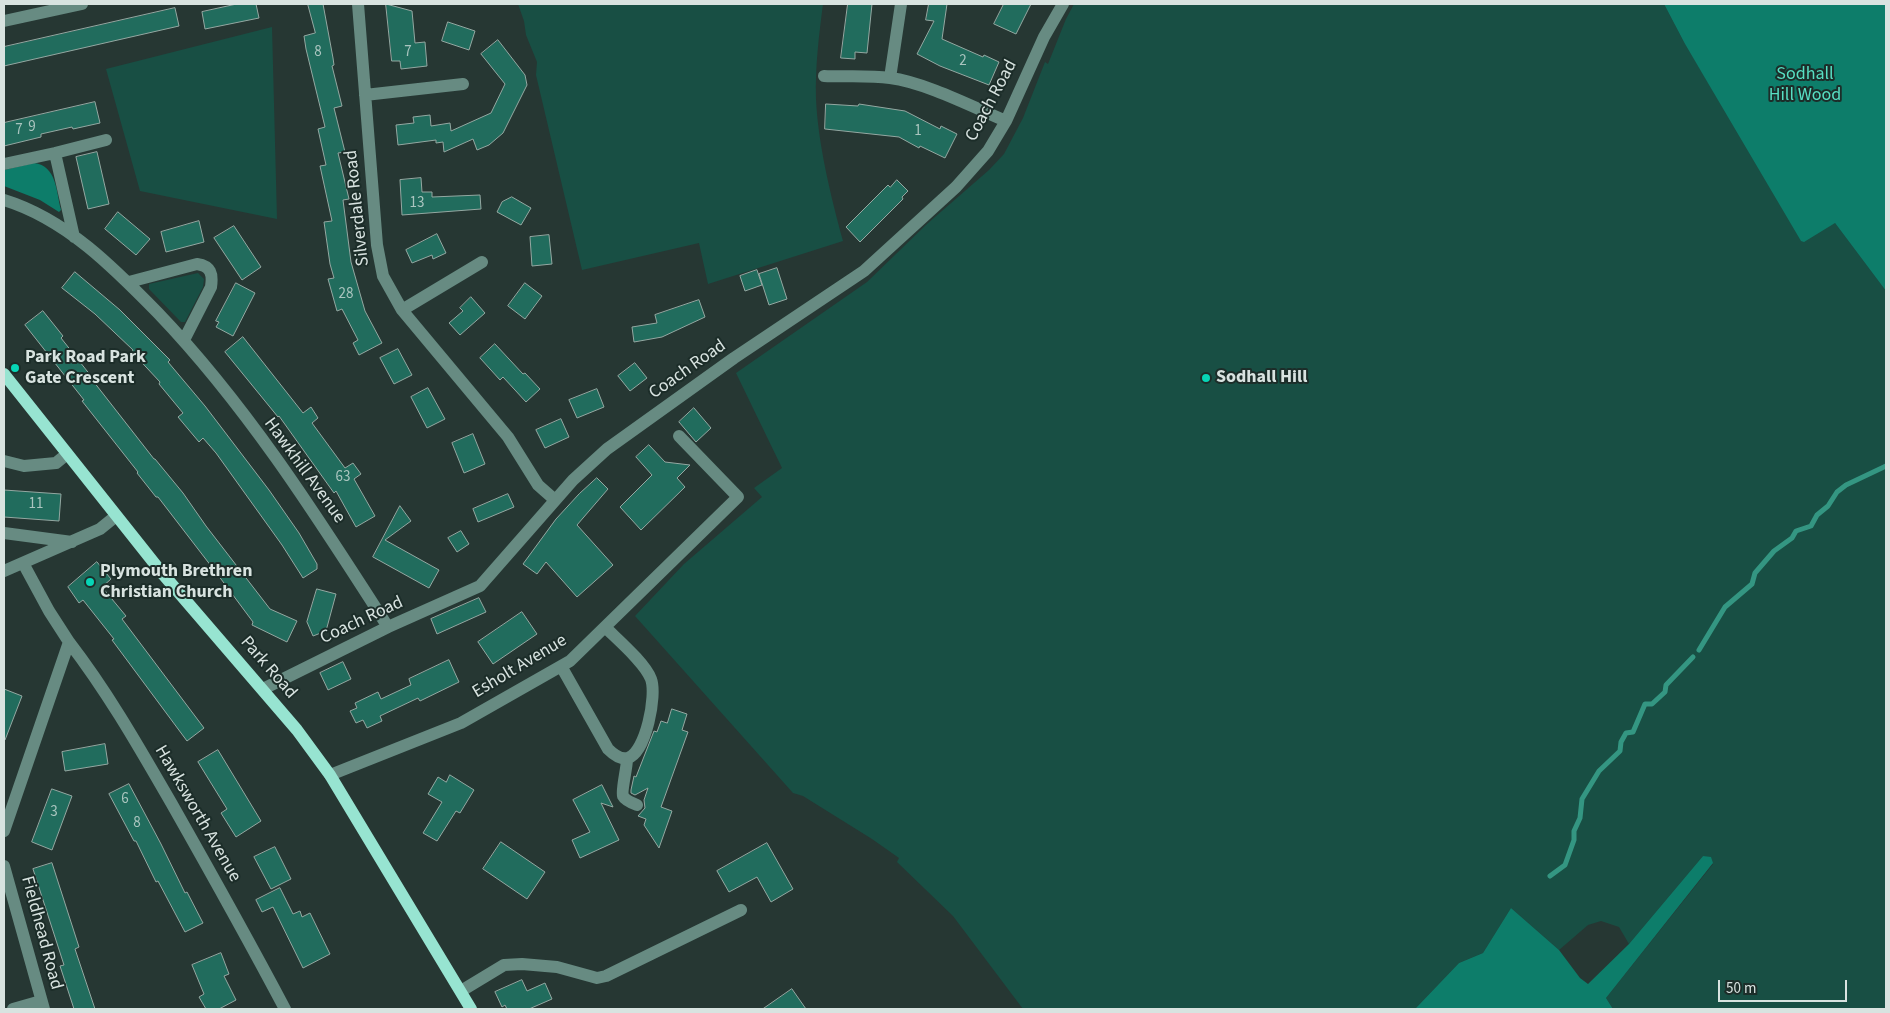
<!DOCTYPE html>
<html>
<head>
<meta charset="utf-8">
<style>
	body { margin:0 }
	#map { position:relative; width:1890px; height:1013px; overflow:hidden; background:#263733; font-family:"Source Sans 3",sans-serif }
	canvas { display:block }
	.frame { position:absolute; inset:0; border:5px solid #d8e3e0; pointer-events:none }
	.scale { position:absolute; left:1718px; top:980px; width:129px; height:22px; box-sizing:border-box; border:2px solid #d8e3e0; border-top:0; padding-left:6px; font-size:15px; line-height:18px; white-space:nowrap; color:#d8e3e0; -webkit-text-stroke:4px #1c2d29; paint-order:stroke }
</style>
</head>
<body>
<div id="map">
<canvas width="1890" height="1013"></canvas>
<div class="frame"></div>
<div class="scale">50 m</div>
</div>
<script>
const context = document.querySelector('canvas').getContext('2d');
context.lineJoin = 'round';
function fillPath(path, color) { context.fillStyle = color; context.fill(path, 'evenodd'); }
function stroke(path, color, width, dash) { context.strokeStyle = color; context.lineWidth = width; context.lineCap = dash ? 'butt' : 'round'; context.setLineDash(dash || []); context.stroke(path); }
function drawText(font, color, halo, rows, align = 'center') {
  context.font = font + ' "Source Sans 3",sans-serif'; context.lineWidth = 4; context.setLineDash([]); context.textBaseline = 'middle'; context.strokeStyle = halo; context.fillStyle = color; for (const [text, x, y, turn = 0] of rows) {
    context.save(); context.translate(x, y); context.rotate((+turn || 0) * Math.PI / 180); context.textAlign = isNaN(turn) ? turn : align; if (halo) context.strokeText(text, 0, 0); context.fillText(text, 0, 0); context.restore();
  }
}
fillPath(new Path2D(`
	M518 4H823C819 35 815 67 816 99 818 144 831 197 843 241L708 284 699 243 582 270 536 75 537 62 526 35 524 21Z
	M1074 4H1664L1685 44 1729 116 1835 223 1886 291V1009H1613L1606 998 1713 864 1703 856 1629 944 1619 927 1601 921 1588 925 1559 950 1511 908 1483 953 1459 963 1415 1009H1023L953 916 897 862 899 858 872 839 803 796 793 793 635 616 684 564 762 497 754 488 782 468 736 373 867 282 927 224 989 170 1004 154 1023 118 1045 62 1048 64 1066 19Z
	M272 27 277 219 140 191 106 69Z
	M198 273 204 279 203 287 185 322H181L149 289V284Z`), '#184f44');
fillPath(new Path2D(`
	M1664 4H1886V291L1835 223 1804 242 1801 241 1685 44Z
	M34 163C57 166 56 191 61 210L59 212 40 200 4 186V170Z
	M1703 856 1711 857 1713 863 1606 998 1613 1009H1415L1459 963 1483 953 1511 908 1559 950 1580 978 1588 984 1629 944Z`), '#0d7d6a');
stroke(new Path2D(`
	M1699 650 1725 607 1752 584 1755 573 1774 551 1792 538 1796 531 1811 526 1817 515 1828 506 1837 492 1846 485 1886 466
	M1550 876 1565 865 1574 840V831L1580 818 1582 799 1599 771 1620 751 1621 742 1626 733 1633 732 1645 704H1652L1665 692 1666 685 1693 657`), '#349682', 5);
const building = new Path2D(`
	M237 4H256L259 18 205 29 202 12Z
	M308 4H323L333 58 334 65 332 66 342 106 334 108 345 152 338 153 349 199 343 200 351 262 365 311 382 343 359 355 353 343 358 340 342 309 337 311 328 279 334 278 330 264 324 222 332 221 320 166 326 165 318 129 325 127 306 49 304 36 315 33Z
	M386 4 412 11 415 43 425 42 427 66 401 69 400 61H392Z
	M848 4H872L867 53 855 52V59L841 58Z
	M929 4H947L942 39 983 57 984 55 999 62 989 85 940 66 917 54 934 21 926 20Z
	M1004 4H1031L1016 34 994 24Z
	M175 8 179 26 4 66V47Z
	M448 22 475 31 469 50 442 41Z
	M498 40 525 75 527 85 503 133 489 145 477 150 473 139 444 152 443 142 436 143V140L398 145 396 125 414 123 413 117 430 115 431 126 450 123 451 131 491 113 505 84 481 54Z
	M95 102 100 123 73 129 72 127 41 134V137L4 146V123Z
	M826 104 858 106 859 104 905 111 940 129 941 126 957 134 945 158 920 146 919 148 899 137 825 129Z
	M97 152 109 204 88 209 76 157Z
	M421 178 422 192H432V197L480 195 481 209 402 215 400 180Z
	M897 180 908 191 902 197 903 199 860 242 846 227 888 185 890 187Z
	M512 197 531 208 521 225 497 212 502 202Z
	M118 212 150 239 136 255 105 229Z
	M199 221 204 242 166 252 161 232Z
	M234 226 261 267 242 280 214 238Z
	M437 234 446 253 433 259 432 255 412 263 406 250Z
	M549 235 552 264 532 266 530 237Z
	M777 268 787 299 769 305 759 274Z
	M757 270 762 285 745 291 740 276Z
	M75 272 120 310 170 360 168 362 205 406 269 490 299 533 317 564V569L303 578 282 545 216 453 203 438 199 442 178 417 183 413 159 384 160 382 132 352 133 350 95 314 62 288Z
	M236 283 255 293 233 336 216 327 219 322 216 321Z
	M525 283 542 296 525 319 508 306Z
	M471 297 485 313 460 335 449 323 463 311 460 308Z
	M699 300 705 317 662 337 634 342 632 327 657 323 655 315Z
	M43 311 63 336 61 338 91 376 90 377 154 459H155L183 493 206 526 270 609 297 621 287 642 252 625 253 622 218 575 158 497H156L137 473 138 472 82 401 84 400 25 325Z
	M243 337 303 413 311 407 318 418 312 423 345 468 353 463 361 474 354 479 375 516 356 527 336 491 334 493 279 416 278 417 225 352Z
	M495 344 523 374 525 373 540 389 526 402 503 377 500 380 480 358Z
	M398 349 412 375 394 384 380 358Z
	M635 363 647 378 630 391 618 376Z
	M428 388 445 419 427 428 411 397Z
	M597 389 604 407 577 418 569 400Z
	M694 408 711 428 696 442 679 422Z
	M561 419 569 437 545 448 536 430Z
	M473 434 485 464 464 473 452 443Z
	M649 445 665 462 690 465 677 478 685 487 641 530 620 507 652 475 636 457Z
	M597 478 608 489 577 525 613 565 577 597 546 562 537 574 523 564 556 519 579 494Z
	M4 490 61 494 59 521 4 517Z
	M508 494 514 507 478 522 473 509Z
	M400 506 411 521 385 540 439 570 429 588 373 557Z
	M461 531 469 544 457 552 448 538Z
	M97 562 111 579 102 587 126 616 122 619 204 728 187 741 112 640 114 639 83 600 79 603 68 587Z
	M317 589 336 594 326 631 313 636 307 622Z
	M479 598 486 612 437 634 431 619Z
	M522 612 537 634 493 664 478 642Z
	M449 660 459 682 420 701 418 698 380 716 382 721 367 728 363 720 356 723 350 711 357 708 355 703 378 692 381 699 411 685 409 679Z
	M343 662 351 679 328 690 320 673Z
	M4 689 22 696 5 740 4 739Z
	M672 709 687 714 682 730 688 732 661 807 672 811 659 848 644 825 646 819 638 816 645 808 644 800 648 788 635 795 631 793V790L634 776 636 777 654 731 657 732 661 721 667 723Z
	M105 744 108 764 65 771 62 752Z
	M218 750 261 821 236 837 221 813 227 809 198 762Z
	M450 775 474 790 460 813 456 811 437 841 423 833 442 802 428 794 438 777 446 782Z
	M129 784 161 844 185 893 187 892 203 923 185 932 158 881 156 882 136 841H134L109 794Z
	M602 785 613 807 601 803 619 840 580 858 572 840 590 832 573 800Z
	M52 789 72 796 52 850 32 842Z
	M501 842 545 872 527 899 483 869Z
	M767 843 793 889 771 902 757 877 729 892 717 871Z
	M275 847 291 879 271 889 254 857Z
	M52 863 79 947 75 949 95 1009H74L60 966 64 965 33 869Z
	M280 888 293 914 300 911 302 917 310 913 330 954 303 968 273 907 262 912 256 900Z
	M221 953 229 974 224 976 236 1000 219 1009H206L199 997 204 994 192 965Z
	M522 980 527 991 545 983 552 999 529 1009H507L505 1005 502 1007 495 992Z
	M792 989 806 1009H763Z`);
fillPath(building, '#216c5d');
stroke(building, '#94a8a2', 1);
stroke(new Path2D(`
	M358 4 377 245 383 276 402 310 508 437 538 485 555 500
	M4 21 82 4
	M824 76C845 77 868 75 890 78 924 82 973 107 1006 121
	M890 78 901 4
	M365 95 463 84
	M55 153 74 237
	M4 164 55 153 106 140
	M4 200C66 219 114 268 158 313 248 407 318 518 388 627
	M129 282 197 264C211 266 213 274 211 287L184 340
	M402 310 482 262
	M4 461 24 466 56 463 67 454
	M4 533 72 542
	M4 571 100 529 116 516
	M69 642C109 694 140 749 173 806 211 873 249 941 285 1009
	M561 666 608 749C613 754 620 760 628 758 646 752 657 695 651 679 645 663 618 640 605 627
	M263 689 388 627 480 586 573 480 607 449 734 358 864 271 956 187 988 151 1006 121 1044 37 1063 4
	M627 759C627 768 621 791 623 796 625 800 632 803 637 805
	M330 775 461 723 570 661 738 497 679 436
	M4 831 69 642 49 611 23 563
	M4 866 44 1009
	M461 991 504 965 522 964 557 967 597 978 606 976 741 910
	M13 1009 41 1001`), '#678b82', 12);
stroke(new Path2D(`
	M4 374 162 573 297 730 330 775 471 1009`), '#97e4d1', 12);
for (const [x, y, r, color] of [
	[15,368,5,"#07d5b6"],
	[1206,378,5,"#07d5b6"],
	[90,582,5,"#07d5b6"]
]) { const dot = new Path2D(); dot.arc(x, y, r, 0, 2 * Math.PI); context.fillStyle = color; context.fill(dot); stroke(dot, '#1c2d29', 2); }
drawText('15px', '#aac5bf', null, [
	["8",318,53],
	["7",408,53],
	["2",963,62],
	["9",32,128],
	["7",19,131],
	["1",918,132],
	["13",417,204],
	["28",346,295],
	["63",343,478],
	["11",36,505],
	["6",125,800],
	["3",54,813],
	["8",137,824]
]);
drawText('18px', '#57dfc3', '#1c2d29', [
	["Sodhall",1805,75],
	["Hill Wood",1805,96]
]);
drawText('18px', '#d8e3e0', '#1c2d29', [
	["Coach Road",992,101,-62],
	["Silverdale Road",358,208,-96],
	["Coach Road",688,370,-35],
	["Hawkhill Avenue",304,471,54],
	["Coach Road",362,621,-25],
	["Esholt Avenue",520,667,-31],
	["Park Road",268,668,49],
	["Hawksworth Avenue",197,814,60],
	["Fieldhead Road",41,933,75]
]);
drawText('bold 18px', '#d8e3e0', '#1c2d29', [
	["Park Road Park",25,358],
	["Gate Crescent",25,379],
	["Sodhall Hill",1216,378],
	["Plymouth Brethren",100,572],
	["Christian Church",100,593]
], 'left');
</script>
</body>
</html>
